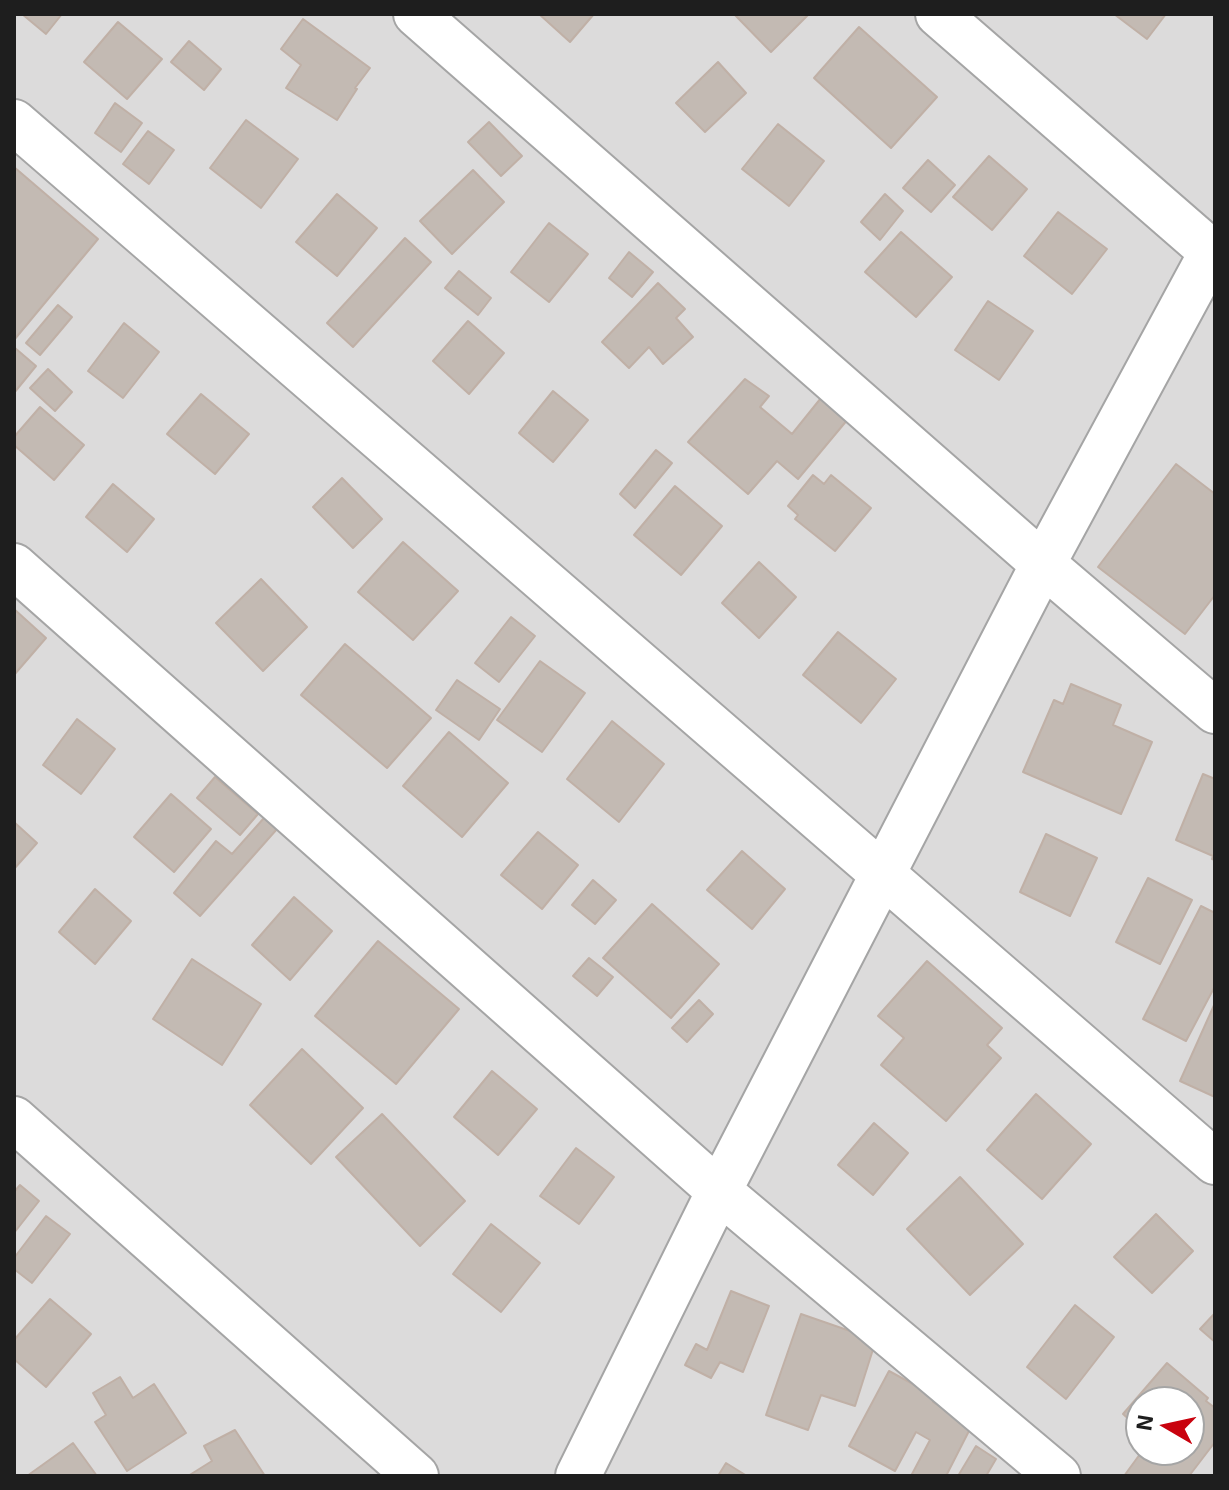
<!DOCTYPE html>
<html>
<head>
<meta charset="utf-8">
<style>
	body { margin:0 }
	#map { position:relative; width:1229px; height:1490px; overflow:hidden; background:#efeae4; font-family:"Exo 2",sans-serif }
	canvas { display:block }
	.frame { position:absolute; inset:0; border:16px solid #1e1e1e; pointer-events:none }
	.north { position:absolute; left:1125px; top:1386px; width:80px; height:80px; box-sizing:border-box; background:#fff; border:2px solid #a5a5a5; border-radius:50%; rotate:279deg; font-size:22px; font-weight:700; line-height:32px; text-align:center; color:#1e1e1e }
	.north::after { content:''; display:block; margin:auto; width:28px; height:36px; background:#c9020e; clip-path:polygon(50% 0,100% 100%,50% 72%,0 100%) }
</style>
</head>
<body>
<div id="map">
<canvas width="1229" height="1490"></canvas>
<div class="frame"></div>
<div class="north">N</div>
</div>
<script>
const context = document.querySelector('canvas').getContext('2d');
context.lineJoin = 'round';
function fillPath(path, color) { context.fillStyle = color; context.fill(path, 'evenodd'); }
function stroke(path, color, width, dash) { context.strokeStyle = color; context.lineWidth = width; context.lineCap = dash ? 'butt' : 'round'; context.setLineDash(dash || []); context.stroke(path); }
fillPath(new Path2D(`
	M14 14H1215V1476H14ZM1141 1402H1189V1450H1141Z`), '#dcdbdb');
const building = new Path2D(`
	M22 14H62L46 34Z
	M539 14H594L570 42Z
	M734 14H809L771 52Z
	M1114 14H1166L1147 39Z
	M303 19 370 68 355 88 357 89 337 120 286 88 301 65 281 49Z
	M118 22 162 59 127 99 84 62Z
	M859 27 937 97 891 148 814 78Z
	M189 41 221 69 204 90 171 62Z
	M718 62 746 93 705 132 676 103Z
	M115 103 142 123 121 152 95 133Z
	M246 120 298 159 261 208 210 168Z
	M489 122 522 156 501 176 468 142Z
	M778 124 824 161 789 206 742 169Z
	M148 131 174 150 149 184 123 164Z
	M989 156 1027 189 992 230 953 197Z
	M928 160 955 185 931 212 903 188Z
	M14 167 98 239 14 340Z
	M473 170 504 202 452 254 420 221Z
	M337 194 377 228 337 276 296 242Z
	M885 194 903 211 880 240 861 222Z
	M1058 212 1107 249 1072 294 1024 256Z
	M549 223 588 254 549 302 511 272Z
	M901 232 952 277 916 317 865 272Z
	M405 238 431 262 353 347 327 323Z
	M629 252 653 272 632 297 609 278Z
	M459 271 491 298 478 315 445 288Z
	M658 283 685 309 676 318 693 337 663 364 649 347 629 368 602 342Z
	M988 301 1033 331 999 380 955 350Z
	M58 305 72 317 40 355 26 343Z
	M468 321 504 353 469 394 433 361Z
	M124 323 159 352 123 398 88 371Z
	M15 348 36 366 14 393V350Z
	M48 369 72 392 55 411 30 388Z
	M745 379 769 396 760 407 792 434 821 398 848 419 798 479 777 461 748 494 688 442Z
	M553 391 588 420 553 462 519 433Z
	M201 394 249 434 215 474 167 434Z
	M40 407 84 445 54 480 14 445V437Z
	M656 450 672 463 635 508 620 494Z
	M1176 464 1215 494V595L1185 634 1098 567Z
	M813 475 824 484 831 475 871 508 835 551 795 519 798 515 788 506Z
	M342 478 382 519 353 548 313 507Z
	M113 484 154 519 127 552 86 517Z
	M675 486 722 526 681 575 634 535Z
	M403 542 458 591 413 640 358 592Z
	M759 562 796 597 759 638 722 603Z
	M261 579 307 627 263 671 216 623Z
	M14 609 46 638 14 675Z
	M511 617 535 636 499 682 475 663Z
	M838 632 896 679 861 723 803 675Z
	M345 644 431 718 387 768 301 695Z
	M540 661 585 693 542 752 497 720Z
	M457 680 500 709 479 740 436 710Z
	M1071 684 1121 705 1113 725 1152 742 1121 814 1023 772 1054 700 1063 704Z
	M77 719 115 749 81 794 43 765Z
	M612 721 664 764 619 822 567 779Z
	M449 732 508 783 462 837 403 786Z
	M1203 774 1215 779V860L1212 859 1213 856 1176 840Z
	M215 777 258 814 240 835 197 798Z
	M171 794 211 829 174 872 134 837Z
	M264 818 277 829 200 916 174 893 216 841 232 854Z
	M14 822 37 843 14 869Z
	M538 832 578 865 542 909 501 875Z
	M1046 834 1097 858 1070 916 1020 892Z
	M742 851 785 889 752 929 707 890Z
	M1148 878 1192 900 1160 964 1116 942Z
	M593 880 616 900 595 924 572 905Z
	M95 889 131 921 95 964 59 932Z
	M294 897 332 931 290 980 252 945Z
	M652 904 719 964 671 1018 603 958Z
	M1201 906 1215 913V986L1186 1041 1143 1019Z
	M378 941 459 1009 396 1084 315 1016Z
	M589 958 613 977 597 996 573 976Z
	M192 959 261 1004 222 1065 153 1019Z
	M927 961 1002 1028 987 1045 1001 1058 946 1121 881 1065 904 1038 878 1016Z
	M699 1000 713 1014 687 1042 672 1028Z
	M1215 1003V1097L1180 1081Z
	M302 1049 363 1108 311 1164 250 1105Z
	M492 1071 537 1109 498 1155 454 1117Z
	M1036 1094 1091 1144 1042 1199 987 1150Z
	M382 1114 465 1201 420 1246 336 1157Z
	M874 1123 908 1153 873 1195 838 1165Z
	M576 1148 614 1177 579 1224 540 1196Z
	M960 1177 1023 1244 970 1295 907 1229Z
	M20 1185 39 1201 14 1233V1192Z
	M1156 1214 1193 1251 1152 1293 1114 1257Z
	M46 1216 70 1234 32 1283 14 1269V1258Z
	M491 1224 540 1263 501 1312 453 1274Z
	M731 1291 769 1306 743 1372 720 1362 711 1378 685 1365 696 1344 707 1350Z
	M50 1299 91 1334 46 1387 14 1359V1340Z
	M1075 1305 1114 1337 1066 1399 1027 1367Z
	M1215 1313V1342L1200 1329Z
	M801 1314 876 1340 855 1406 821 1395 808 1430 766 1415Z
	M1167 1363 1208 1398 1206 1401 1215 1408V1442L1189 1476H1124L1143 1450H1189V1402H1141V1430L1123 1414Z
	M889 1371 935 1396 933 1402 971 1427 946 1476H911L930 1440 916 1432 895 1471 849 1446Z
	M120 1377 133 1398 154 1384 186 1433 127 1471 95 1422 106 1415 93 1393Z
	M235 1430 265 1476H188L212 1461 204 1446Z
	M73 1443 97 1476H27Z
	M976 1446 996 1459 986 1476H958Z
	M726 1463 747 1476H718Z`);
fillPath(building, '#c3bab3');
stroke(building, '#c0b0a6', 2);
const minor = new Path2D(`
	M416 14 1043 564 1215 711
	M938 14 1215 255
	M14 122 1215 1162
	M14 566 719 1191 1058 1476
	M14 1119 416 1476
	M578 1476 719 1191 1043 564 1215 246`);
stroke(minor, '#a5a5a5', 48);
stroke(minor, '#fff', 44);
</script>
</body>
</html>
